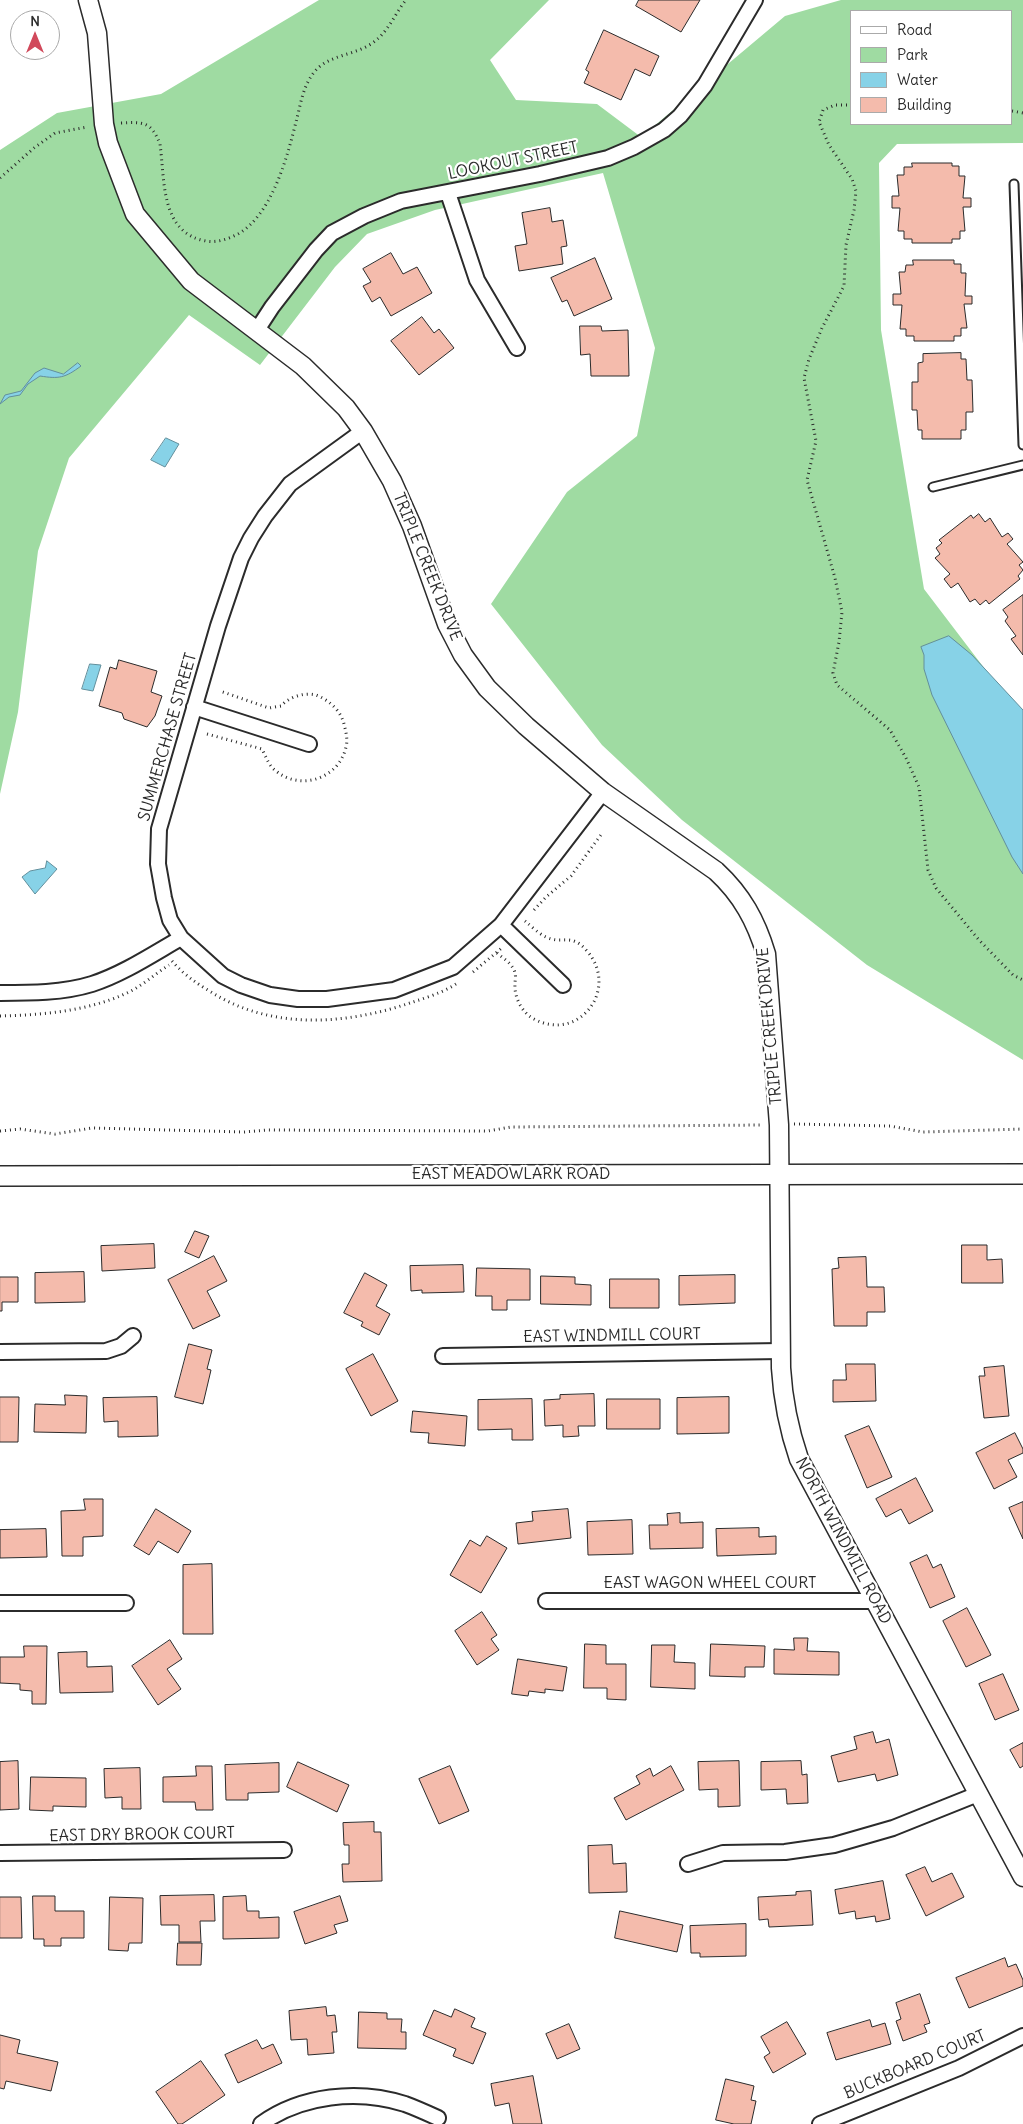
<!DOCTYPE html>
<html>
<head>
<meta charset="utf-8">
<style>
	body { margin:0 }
	#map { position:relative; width:1023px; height:2124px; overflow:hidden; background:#fff; font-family:Delius,sans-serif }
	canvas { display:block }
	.legend { position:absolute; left:850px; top:10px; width:162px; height:115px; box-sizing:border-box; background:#fff; border:1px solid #aaa; margin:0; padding:6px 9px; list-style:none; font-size:15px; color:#2b2b2b }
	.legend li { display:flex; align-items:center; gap:10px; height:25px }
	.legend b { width:25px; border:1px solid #aaa }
	.north { position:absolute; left:10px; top:10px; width:50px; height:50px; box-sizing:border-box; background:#fff; border:1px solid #aaa; border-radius:50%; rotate:0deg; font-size:14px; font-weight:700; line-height:20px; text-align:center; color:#2b2b2b }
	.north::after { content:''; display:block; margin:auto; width:18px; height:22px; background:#d1495b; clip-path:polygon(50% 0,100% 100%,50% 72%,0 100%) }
</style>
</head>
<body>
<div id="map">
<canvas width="1023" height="2124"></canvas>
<ul class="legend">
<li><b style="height:6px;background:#fff"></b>Road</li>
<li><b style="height:14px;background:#9fdba2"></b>Park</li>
<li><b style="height:14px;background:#87d2e7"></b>Water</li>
<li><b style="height:14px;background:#f4bbac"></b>Building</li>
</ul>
<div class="north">N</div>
</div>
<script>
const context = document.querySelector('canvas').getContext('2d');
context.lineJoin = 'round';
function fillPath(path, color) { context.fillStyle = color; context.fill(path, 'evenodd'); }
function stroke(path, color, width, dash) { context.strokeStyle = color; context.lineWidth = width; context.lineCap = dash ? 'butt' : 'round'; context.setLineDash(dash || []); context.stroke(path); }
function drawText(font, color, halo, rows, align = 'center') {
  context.font = font + ' Delius,sans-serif'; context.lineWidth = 4.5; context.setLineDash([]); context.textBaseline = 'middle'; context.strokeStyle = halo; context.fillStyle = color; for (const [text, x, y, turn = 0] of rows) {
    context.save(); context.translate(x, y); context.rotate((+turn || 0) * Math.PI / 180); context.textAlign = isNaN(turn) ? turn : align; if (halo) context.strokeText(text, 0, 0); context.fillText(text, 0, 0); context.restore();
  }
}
fillPath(new Path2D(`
	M319 0H549L490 60 516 100 597 104 641 137 785 16 841 0H1023V143L897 144 879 163 881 330 924 589 1023 719V1060L867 965 682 820 602 745 491 604 567 492 637 436 655 348 603 173 435 210 367 234 335 267 260 365 189 315 69 458 38 551 18 712 0 794V150L57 113 161 94ZM852 11H1012V124H852Z`), '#9fdba2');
const water = new Path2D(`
	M78 363 81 366C65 378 59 379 40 376L28 384 20 395 9 397 0 404 5 395 21 391 35 373 44 368 63 374Z
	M166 438 179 444 165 467 151 460Z
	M949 636 972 655 1023 710V874L1012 857 932 695 924 669V655L921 647Z
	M90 664 101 665 93 691 82 689Z
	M47 861 57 869 35 894 22 877 30 871 45 868Z`);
fillPath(water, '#87d2e7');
stroke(water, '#628f9c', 1);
const building = new Path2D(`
	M639 0H700L681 32 636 6Z
	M604 30 659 56 650 76 635 69 621 100 584 83 589 72 586 70Z
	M912 163H952V166H959V176H965L963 198H971V207H963L965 231H960V239H952V243H912V239H904V231H898L900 208H892V196H899L897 175H904V167H912Z
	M550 208 552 222 563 220 567 246 561 247 563 264 519 271 515 246 527 244 522 213Z
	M391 253 403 274 417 267 432 293 391 316 380 297 372 302 363 286 371 282 363 269Z
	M595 258 612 299 574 316 567 300 562 302 551 278Z
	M913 260H954V264H961V273H966L965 296H972V304H964L967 328H961V336H954V341H914V336H906V329H900L902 305H893V294H901L899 272H905L906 265H913Z
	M422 317 434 333 439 329 454 348 419 375 391 341Z
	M580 326H601L602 331 628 330 629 376H591L590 354 581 355Z
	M961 353V359H966L967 380H972L973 412H966V430H961V439H922V430H918L917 410H912V382H918V363L923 362V354Z
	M979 514 985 522 990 518 1002 537 1008 533 1013 539 1007 544 1023 562 1019 565 1023 570 1018 576 1020 579 989 604 986 600 980 605 975 599 970 602 958 583 951 588 944 579 950 574 935 558 940 554 936 548 942 543 939 540 971 515 973 518Z
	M1023 595V655L1011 639 1016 636 1005 621 1008 617 1003 610Z
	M119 660 157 671 151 692 162 696 155 716 147 727 124 719 122 713 99 706 110 667 116 669Z
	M195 1231 209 1236 199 1258 185 1252Z
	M154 1244 155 1268 102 1271 101 1246Z
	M962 1245H987V1260L1002 1259 1003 1283H962Z
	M214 1256 227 1281 207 1291 220 1316 193 1329 168 1280Z
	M866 1257 867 1287H884L885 1312H867V1326H834L832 1269 839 1268 838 1258Z
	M463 1265 464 1292 422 1293V1290L411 1291 410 1266Z
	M477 1268 530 1269V1300H507V1310H492V1296H476Z
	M84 1272 85 1302 35 1303V1273Z
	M365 1273 387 1285 376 1306 390 1314 379 1335 361 1326 363 1322 344 1313Z
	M735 1275V1303L679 1305V1276Z
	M541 1276 575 1277V1284L591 1285V1305L541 1304Z
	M0 1277H18V1302H2V1311H0Z
	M610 1279H659V1308H610Z
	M189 1344 212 1350 207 1369 211 1370 203 1404 175 1397Z
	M373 1354 398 1401 371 1416 346 1369Z
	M846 1364H875L876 1401 833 1402V1380H846Z
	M1004 1366 1009 1416 984 1418 979 1376H985L984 1368Z
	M594 1394 595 1426H578L579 1436 563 1437V1425L545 1426 544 1400 560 1399V1395Z
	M65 1395 87 1396 86 1433 34 1432 35 1404 65 1405Z
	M0 1397H19L18 1442H0Z
	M157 1397 158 1436 118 1437V1421L104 1422 103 1398Z
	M729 1397V1433L677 1434V1398Z
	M532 1399 533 1440H512V1429L478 1430V1400Z
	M607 1399H660V1429H607Z
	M413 1411 467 1416 465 1446 428 1443 429 1433 411 1432Z
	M869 1426 892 1477 867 1488 845 1436Z
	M1015 1433 1023 1449V1453L1008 1460 1017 1477 994 1489 976 1453Z
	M916 1478 933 1511 909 1524 901 1509 886 1517 876 1499Z
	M84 1499H103V1536L83 1537V1556H62L61 1511 85 1510Z
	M1023 1502V1539L1009 1508Z
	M156 1509 191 1531 178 1553 158 1541 149 1555 134 1546Z
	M568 1509 571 1538 518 1544 516 1523 533 1521 532 1512Z
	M680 1513V1523L703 1522V1548L650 1549 649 1525H668L667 1514Z
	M632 1520 633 1554 588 1555 587 1522Z
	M759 1528V1537L776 1536V1554L717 1556 716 1529Z
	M46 1529 47 1557 0 1558V1530Z
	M487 1536 507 1548 481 1593 450 1575 470 1540 480 1546Z
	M927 1555 933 1568 941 1564 955 1597 930 1608 910 1563Z
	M212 1564 213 1634H183V1565Z
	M967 1608 991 1655 966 1667 943 1621Z
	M482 1612 497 1635 491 1639 499 1650 477 1665 455 1631Z
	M794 1638H808L807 1651 839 1652V1675L774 1674V1649L794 1650Z
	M170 1640 182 1659 167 1669 181 1689 158 1705 132 1666Z
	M585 1644 606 1645V1664H626V1700L607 1699V1688H584Z
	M711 1644 765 1646 764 1667H745V1677L710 1676Z
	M652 1645H675L674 1662 695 1663V1689L651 1687Z
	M24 1646H47L46 1704H32V1691L20 1690V1684L0 1683V1657H24Z
	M87 1652V1667L112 1666 113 1692 60 1693 58 1653Z
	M518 1659 567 1667 563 1691 545 1689V1693L529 1691 528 1696 512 1694Z
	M1003 1674 1019 1710 995 1720 979 1684Z
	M873 1732 876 1743 889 1739 898 1775 877 1781 875 1774 838 1782 831 1756 857 1749 854 1737Z
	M1023 1743V1766L1020 1768 1010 1750Z
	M18 1761 19 1809 0 1810V1762Z
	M739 1761 740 1806 718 1807V1789L699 1790 698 1762Z
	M801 1761 802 1775 807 1774 808 1803 787 1804 786 1789 761 1790V1762Z
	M298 1762 349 1785 337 1812 287 1787Z
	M279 1763V1792L248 1793V1800H226L225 1765Z
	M196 1766H212L213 1810H196L195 1802H163V1777L196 1776Z
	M450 1766 469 1811 439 1824 419 1779Z
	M671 1766 684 1790 626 1820 614 1798 640 1784 636 1776 650 1768 653 1776Z
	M140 1768 141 1809H122V1797L105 1798 104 1769Z
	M31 1777 86 1778V1807L53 1806V1811L30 1810Z
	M374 1822V1832H381L382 1881 343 1882 342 1864H349V1845H344L343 1823Z
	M612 1845 613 1864 626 1863 627 1892 589 1893 588 1846Z
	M925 1867 932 1882 952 1873 964 1897 926 1916 906 1875Z
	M883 1881 890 1919 876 1922 875 1916 856 1919 855 1911 839 1914 835 1890Z
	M811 1891 813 1925 769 1927 768 1919 759 1920 758 1897 796 1895V1892Z
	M214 1895 215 1921H200L201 1942H179V1925H161L160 1896Z
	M33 1896H55V1911H84V1938H61V1946H44V1939H34Z
	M246 1896 247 1911H259V1918L279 1917V1938L223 1939V1897Z
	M340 1896 348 1921 334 1925 337 1933 305 1944 294 1912Z
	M0 1897H21L22 1938H0Z
	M110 1897 143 1898 142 1943H129L128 1951 109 1950Z
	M620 1911 683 1925 677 1952 615 1938Z
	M746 1924V1956L700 1957V1953H691L690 1926Z
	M178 1943H202L201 1965H177Z
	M1005 1958 1008 1967 1016 1964 1023 1980V1986L969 2008 956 1978Z
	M920 1994 930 2023 924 2025 927 2032 903 2041 896 2021 901 2019 896 2003Z
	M326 2007 327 2016 335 2015 337 2032H332L334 2053 308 2055 307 2039 291 2040 289 2011Z
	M455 2009 475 2018 471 2027 486 2033 473 2064 453 2056 456 2049 423 2035 434 2010 451 2017Z
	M359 2012 387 2013V2019H402L401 2032H406V2049L358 2048Z
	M870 2020 872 2027 885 2023 891 2044 836 2060 827 2033Z
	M787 2022 806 2054 773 2073 764 2057 770 2053 761 2037Z
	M569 2024 580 2049 557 2059 546 2034Z
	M0 2035 20 2040 17 2053 58 2062 51 2091 6 2081 4 2089 0 2088Z
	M257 2040 262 2049 273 2044 282 2063 238 2083 225 2055Z
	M201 2061 225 2095 182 2124H178L156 2092Z
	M533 2076 542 2124H513L509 2103 495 2106 491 2084Z
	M726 2079 754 2086 751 2100 756 2101 751 2124H734L716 2120Z`);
fillPath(building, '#f4bbac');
stroke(building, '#2b2b2b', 1);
const service = new Path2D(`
	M1014 184 1023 445
	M933 487 1023 465`);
const minor = new Path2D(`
	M448 193 477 280 517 348
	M257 330 272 307 316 250 332 233 364 216 401 201 540 174 608 158 634 147 664 130 680 116 705 85 755 0
	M363 431 290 484 265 516 251 538 241 558 218 626 159 829 158 864 164 898 170 920 181 938 223 976 241 985 270 995 298 999H327L394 990 453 967 501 925 603 792
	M194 707 309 744
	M501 925 563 985
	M0 993C30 993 63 993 92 984 123 974 153 954 181 938
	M0 1352 106 1351 121 1346 133 1336
	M443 1356 781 1351
	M546 1601H874
	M0 1603H126
	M0 1853 284 1850
	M688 1864 723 1853 785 1852 834 1845 893 1828 978 1794
	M261 2124C301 2095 358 2089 405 2104 416 2108 427 2113 438 2118
	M820 2124 959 2068 1023 2036`);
const tertiary = new Path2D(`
	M88 0 97 33 104 124 108 143 135 214 191 281 303 366 346 408 363 431 392 481 412 526 447 624 463 655 487 688 526 726 603 792 716 871C742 895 756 921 766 954L779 1125 781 1368C783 1401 788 1427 799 1459L1023 1877`);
const secondary = new Path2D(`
	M0 1176 1023 1174`);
stroke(service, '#2b2b2b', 11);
stroke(minor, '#2b2b2b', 18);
stroke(tertiary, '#2b2b2b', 21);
stroke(secondary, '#2b2b2b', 22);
stroke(new Path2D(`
	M852 105H835L823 110 819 122 829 145 852 179 856 191 854 210 846 245 844 286 822 328 809 359 804 378 816 441 807 480 835 578 842 612 839 642 833 673 837 685 890 730 906 758 919 787 928 870 936 888 979 940 1013 975 1023 980
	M1012 111 1023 113
	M121 123C143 122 151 121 160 144 165 180 160 233 206 241 217 243 228 239 238 234 273 214 288 154 297 118 301 102 304 82 317 69 331 55 354 55 371 44 388 33 394 15 406 0
	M0 178 34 148 55 133 87 127
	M207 734 262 749C266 757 269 766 276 771 300 791 339 779 346 747 348 740 346 732 344 724 341 711 329 700 316 695 304 692 289 697 281 706L269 708 220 691
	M534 910 546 897 571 876 603 832
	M497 953C504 959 513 964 515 973 516 976 515 980 515 984 514 997 522 1013 534 1019 579 1043 620 989 587 951 571 932 562 945 546 937 539 934 531 926 525 921
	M172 961C183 974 196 983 211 992 271 1030 345 1025 410 1003 425 998 442 993 456 984
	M473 972 503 947
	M0 1016C43 1015 88 1011 127 993 142 986 155 974 169 965
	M794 1124 890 1126 923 1132 1023 1129
	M0 1131 20 1129 55 1134 92 1128 244 1132 268 1130 488 1131 511 1127 763 1125`), '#2b2b2b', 3, [1, 4]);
stroke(service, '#fff', 7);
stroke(minor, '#fff', 14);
stroke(tertiary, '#fff', 18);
stroke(secondary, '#fff', 19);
drawText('16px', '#2b2b2b', '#fff', [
	["LOOKOUT STREET",513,161,-12],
	["TRIPLE CREEK DRIVE",427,567,68],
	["SUMMERCHASE STREET",168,737,-74],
	["TRIPLE CREEK DRIVE",770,1026,-95],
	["EAST MEADOWLARK ROAD",511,1174],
	["EAST WINDMILL COURT",612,1336,-1],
	["NORTH WINDMILL ROAD",843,1541,62],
	["EAST WAGON WHEEL COURT",710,1583],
	["EAST DRY BROOK COURT",142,1835,-1],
	["BUCKBOARD COURT",915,2065,-23]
]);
</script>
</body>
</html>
